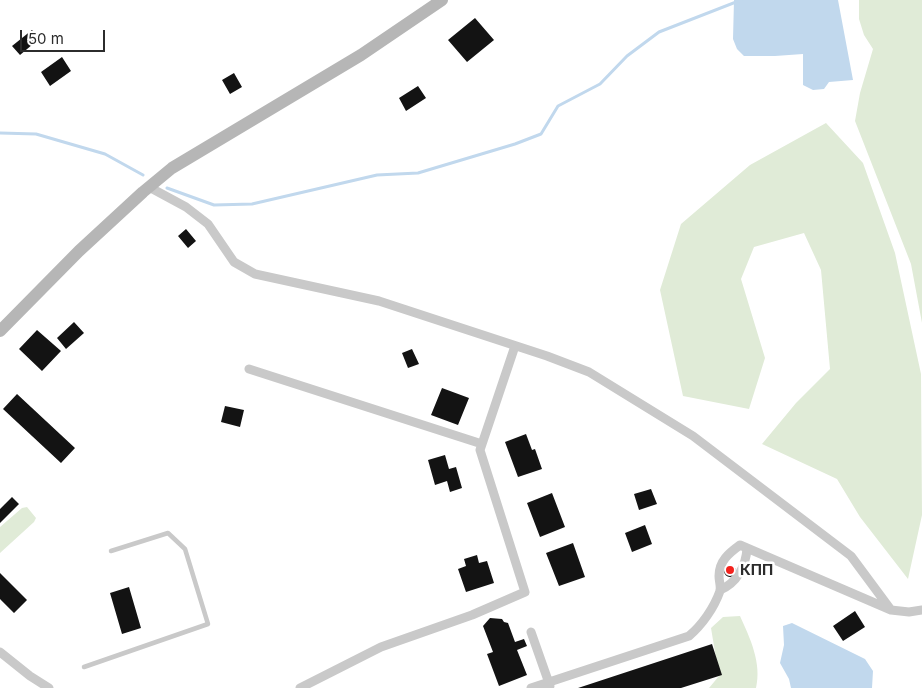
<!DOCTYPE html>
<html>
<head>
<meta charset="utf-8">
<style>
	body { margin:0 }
	#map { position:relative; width:922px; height:688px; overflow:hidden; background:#fff; font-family:Inter,sans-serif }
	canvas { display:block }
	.scale { position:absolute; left:20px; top:30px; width:85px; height:22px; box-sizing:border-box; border:2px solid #2c2c2c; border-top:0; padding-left:6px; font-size:15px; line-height:18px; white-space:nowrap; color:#2c2c2c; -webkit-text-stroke:4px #fff; paint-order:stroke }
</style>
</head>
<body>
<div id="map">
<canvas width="922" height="688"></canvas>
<div class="scale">50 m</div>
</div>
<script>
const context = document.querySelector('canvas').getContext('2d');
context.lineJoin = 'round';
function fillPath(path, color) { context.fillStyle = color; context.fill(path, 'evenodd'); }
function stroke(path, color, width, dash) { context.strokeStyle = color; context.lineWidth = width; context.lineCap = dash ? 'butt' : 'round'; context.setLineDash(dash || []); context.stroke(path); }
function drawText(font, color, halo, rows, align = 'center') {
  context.font = font + ' Inter,sans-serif'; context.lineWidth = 5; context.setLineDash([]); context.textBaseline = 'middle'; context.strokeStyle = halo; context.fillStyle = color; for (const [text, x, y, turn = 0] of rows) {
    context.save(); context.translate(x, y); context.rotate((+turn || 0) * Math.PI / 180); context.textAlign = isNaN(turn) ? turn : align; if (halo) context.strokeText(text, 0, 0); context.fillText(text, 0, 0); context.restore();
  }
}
fillPath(new Path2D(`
	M859 0H922V323L911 264 855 121 860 93 873 49 864 35 859 19Z
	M826 123 863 163 895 253 921 374 922 515 908 579 860 517 837 479 762 444 796 403 830 369 821 270 804 233 754 247 741 279 765 358 749 409 683 396 660 290 681 224 750 165Z
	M27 507 36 518 34 522 0 553V527L22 508Z
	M740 616C750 638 762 663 756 688H709L719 676 711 628 723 617Z`), '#e0ebd7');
fillPath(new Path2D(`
	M734 0H838L853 80 829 82 824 89 813 90 803 85V54L775 56H744L737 49 733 39Z
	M792 623 865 659 873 671 872 688H791L789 679 780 663 784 645 783 626Z`), '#c1d8ed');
stroke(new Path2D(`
	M0 133 36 134 105 154 143 175
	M167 188 214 205 252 204 377 175 418 173 515 144 541 134 558 106 600 84 627 56 659 32 741 0`), '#c1d8ed', 3);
fillPath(new Path2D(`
	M475 18 494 40 467 62 448 40Z
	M32 30 39 39 20 55 12 46Z
	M62 57 71 71 50 86 41 72Z
	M234 73 242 87 230 94 222 80Z
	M418 86 426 98 406 111 399 98Z
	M186 229 196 241 188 248 178 236Z
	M74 322 84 333 66 349 57 338Z
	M37 330 61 351 42 371 19 349Z
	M412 349 419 364 408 368 402 353Z
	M442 388 469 398 458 425 431 415Z
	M17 394 75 448 61 463 3 409Z
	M225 406 244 410 240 427 221 422Z
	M526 434 532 450 535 449 542 469 518 477 505 442Z
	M445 455 449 469 456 467 462 488 450 492 447 481 435 485 428 460Z
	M651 489 657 504 639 510 634 494Z
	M552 493 565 527 540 537 527 503Z
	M12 497 19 504 0 523V509Z
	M645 525 652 544 632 552 625 533Z
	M573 543 585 577 559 586 546 553Z
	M477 555 479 563 487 561 494 583 466 592 458 569 466 566 464 559Z
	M724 571a6 6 0 1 1 12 0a6 6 0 1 1-12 0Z
	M0 573 27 600 14 613 0 599Z
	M129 587 141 628 122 634 110 593Z
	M855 611 865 627 843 641 833 626Z
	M490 618 502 619 504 622 508 623 515 642 524 639 527 646 517 650 527 675 499 686 487 654 493 652 483 626Z
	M712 644 722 675 681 688H578Z`), '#131313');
stroke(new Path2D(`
	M84 667 208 624 185 549 168 533 111 551`), '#c9c9c9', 4.5);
stroke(new Path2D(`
	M149 187 186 207 208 224 234 262 255 274 379 301 547 356 589 372 693 436 851 556 891 610
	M249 369 482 444
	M720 590C737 583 746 566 747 548
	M531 632 550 686
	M0 652 30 676 49 688
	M300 688 381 647 472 615 525 592 480 450 515 346
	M531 688 689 636C702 625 714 608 720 591 721 586 719 581 719 576 719 561 729 553 740 545L891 610 909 612 922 610`), '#c9c9c9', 9);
stroke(new Path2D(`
	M0 331 79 251 143 192 172 168 361 55 442 0`), '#b6b6b6', 12);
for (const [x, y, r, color] of [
	[730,570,5,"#f3221d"]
]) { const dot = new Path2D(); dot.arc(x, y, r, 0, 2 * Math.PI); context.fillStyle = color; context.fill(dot); stroke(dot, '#fff', 2); }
drawText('bold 15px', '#2c2c2c', '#fff', [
	["КПП",740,570]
], 'left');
</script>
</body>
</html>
